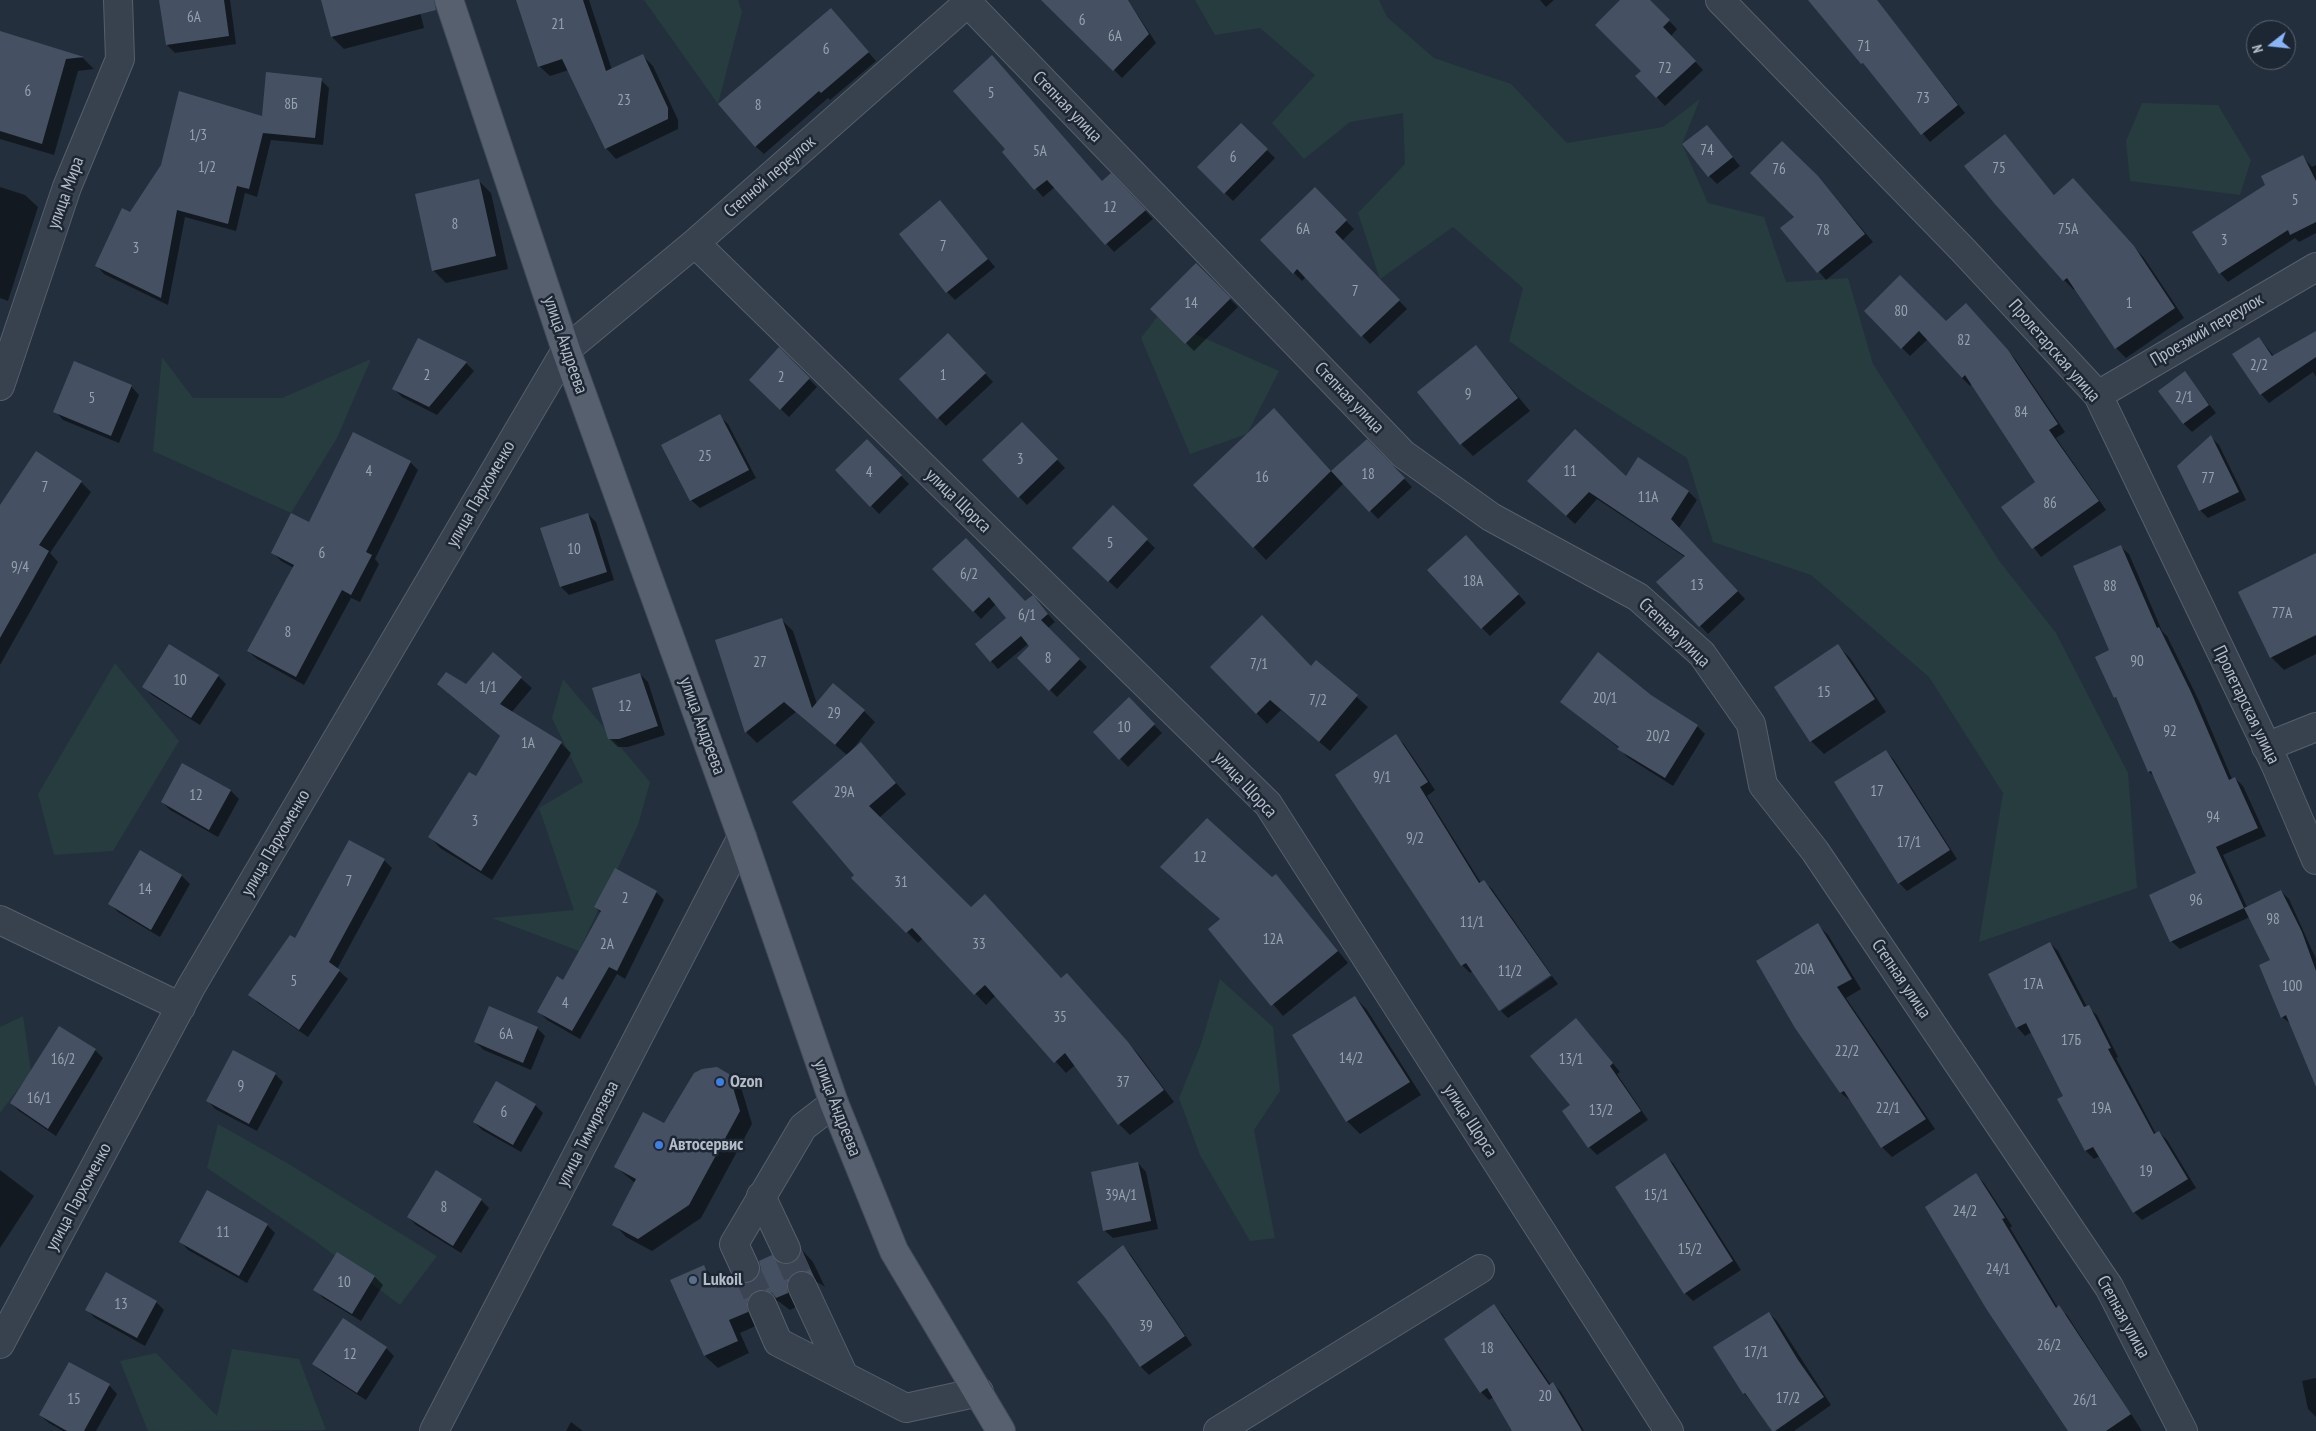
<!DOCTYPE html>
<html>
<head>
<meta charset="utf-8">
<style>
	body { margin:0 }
	#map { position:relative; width:2316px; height:1431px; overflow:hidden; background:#242f3e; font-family:"PT Sans Narrow",sans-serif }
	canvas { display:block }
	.north { position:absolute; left:2246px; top:20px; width:50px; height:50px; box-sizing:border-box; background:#1d2633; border:1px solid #59626f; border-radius:50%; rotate:254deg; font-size:14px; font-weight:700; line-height:20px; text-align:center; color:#b4bcc9 }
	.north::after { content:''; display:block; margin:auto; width:18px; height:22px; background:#8ab4f8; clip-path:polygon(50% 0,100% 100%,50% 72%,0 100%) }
</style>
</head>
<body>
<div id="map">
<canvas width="2316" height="1431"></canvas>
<div class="north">N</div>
</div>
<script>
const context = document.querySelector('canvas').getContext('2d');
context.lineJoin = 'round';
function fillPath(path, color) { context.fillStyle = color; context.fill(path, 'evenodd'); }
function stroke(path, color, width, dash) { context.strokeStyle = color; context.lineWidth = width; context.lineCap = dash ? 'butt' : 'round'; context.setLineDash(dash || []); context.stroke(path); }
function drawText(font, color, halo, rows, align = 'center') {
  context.font = font + ' "PT Sans Narrow",sans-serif'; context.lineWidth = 5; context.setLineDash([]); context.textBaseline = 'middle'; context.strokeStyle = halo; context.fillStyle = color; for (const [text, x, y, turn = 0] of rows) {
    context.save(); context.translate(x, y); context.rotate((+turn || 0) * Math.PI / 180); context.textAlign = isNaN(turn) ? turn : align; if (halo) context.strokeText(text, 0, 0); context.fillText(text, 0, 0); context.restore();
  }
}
fillPath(new Path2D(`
	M644 0H738L742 12 718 104Z
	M1195 0H1379L1387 17 1434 58 1511 84 1567 143 1663 127 1700 99 1682 144 1708 203 1764 217 1786 282 1848 278 1873 364 2000 562 2056 633 2128 773 2137 888 1979 942 2003 793 1929 677 1811 575 1713 542 1687 458 1578 389 1509 341 1523 288 1453 227 1380 279 1358 213 1405 164 1403 113 1350 122 1304 159 1272 123 1315 75 1260 28 1215 35Z
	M2142 103 2218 105 2251 160 2240 195 2130 181 2126 141Z
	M1157 317 1279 371 1247 434 1190 454 1141 338Z
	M162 357 193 398H282L371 359 337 438 291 513 153 451Z
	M115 663 179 741 113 851 54 855 38 794Z
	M563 679 650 782 638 825 579 951 492 918 574 910 539 808 583 782 552 718Z
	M1220 979 1273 1027 1280 1091 1254 1130 1275 1238 1250 1241 1200 1155 1179 1098 1201 1044Z
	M23 1016 31 1072 0 1113V1027Z
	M218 1124 287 1163 437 1256 400 1305 314 1240 207 1168Z
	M232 1349 299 1359 326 1430 148 1431 120 1361 156 1353 217 1416Z`), '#263c3f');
fillPath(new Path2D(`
	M160 0H230L236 44 175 53 167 45Z
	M322 0H417L424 28 344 49 332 37Z
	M534 0H589L612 70 642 55 653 66 678 120V129L616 159 606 148 569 70 550 76 539 66Z
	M1046 0H1128L1156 43 1122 78 1045 1Z
	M1540 0H1554L1546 7Z
	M1622 0H1649L1677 29 1671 36 1703 70 1665 106 1637 76 1643 71Z
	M1810 0H1876L1965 113 1930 142Z
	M831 9 876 61 830 100 828 98 764 154 755 146Z
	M1 33 83 58 94 69 78 71 54 155 0 139Z
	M321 80 329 88 323 145 271 140 257 197 245 193 236 231 185 217 168 305 104 274 97 266 131 214 263 117Z
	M1241 124 1275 158 1233 201 1199 167Z
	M1707 126 1740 166 1717 184 1709 176Z
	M2004 135 2055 196 2083 190 2144 258 2184 318 2126 358 2116 348 2076 288 2074 290 2064 280Z
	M1782 143 1826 186 1873 242 1826 280 1782 228 1796 217Z
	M1004 152 1103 182 1111 175 1153 219 1114 252 1055 187 1043 197Z
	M2303 157 2312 167 2316 165V233L2299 242 2295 238 2228 282 2220 273 2194 232 2267 186Z
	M479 181 491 193 508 269 446 283 433 270Z
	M0 187 25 195 38 207 8 301 0 298Z
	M1315 189 1354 229 1342 241 1407 309 1370 344 1306 277 1302 281 1261 240Z
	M940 202 995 267 955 300 947 292Z
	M1196 265 1238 307 1194 351 1152 309Z
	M1865 311 1946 323 1974 313 2016 360 2065 432 2056 438 2106 510 2041 557 2003 507 2037 482 1972 384 1970 386 1962 378 1928 339 1910 356Z
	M2316 333V377L2313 372 2269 403 2261 394 2259 338 2274 356Z
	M419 340 466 363 474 371 437 415 402 397 394 389Z
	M956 342 993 382 946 426 901 379Z
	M1476 346 1530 411 1473 456 1461 444Z
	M779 349 817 387 789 417 751 380Z
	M2185 373 2216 413 2192 432 2184 424Z
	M131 386 139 395 119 443 63 420 55 411Z
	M719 416 728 424 756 478 700 508 691 500Z
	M1286 422 1332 472 1367 440 1412 487 1378 519 1344 483 1266 560 1195 485Z
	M1022 423 1065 468 1027 505 984 460Z
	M2211 437 2219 445 2246 500 2208 518 2200 510Z
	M867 441 909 484 879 514 837 470Z
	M1639 459 1689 492 1697 500 1679 528 1745 599 1708 634 1658 582 1685 557 1597 499 1575 524 1537 489 1626 477Z
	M410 462 418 470 375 559 379 564 360 602 351 598 304 685 257 659 248 651 294 568 281 561 273 553 309 524Z
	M81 482 91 492 50 553 58 562 0 665V509Z
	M1113 507 1155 548 1117 589 1082 556Z
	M588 514 596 522 614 580 569 595 561 587Z
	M1474 544 1526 603 1490 636 1482 628Z
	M2120 546 2129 554 2162 631 2167 636 2199 701 2232 779 2235 778 2243 786 2266 836 2223 855 2247 907 2281 891 2289 899 2316 959V1085L2291 1024 2282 1017 2272 961 2250 917 2180 949 2171 941 2197 873 2156 778 2149 772 2119 700 2115 697 2110 651Z
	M2316 555V654L2284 670 2271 657 2239 593Z
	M934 569 1026 603 1040 605 1055 622 1048 628 1087 667 1057 697 1018 658 1031 646 1029 643 998 669 976 644 1008 618 996 604 981 619Z
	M782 620 793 631 817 704 864 711 875 722 852 750 871 755 906 794 879 818 971 909 1062 979 1067 974 1139 1055 1174 1102 1130 1135 1119 1124 1075 1065 1066 1073 996 995 986 1005 923 938 918 943 853 878 856 875 847 755 796 712 757 743 746 732 716 641Z
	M1838 646 1850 658 1886 712 1824 754 1811 741 1775 687Z
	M493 654 532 688 511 713 561 743 571 753 492 880 440 848 430 837 476 778 501 737 449 694 466 686Z
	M1317 662 1368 707 1330 751 1281 710 1267 724 1211 667 1312 668Z
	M640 674 648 682 665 735 628 747H618L609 738Z
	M218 676 226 684 200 725 152 695 144 687Z
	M1650 696 1697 726 1705 734 1673 786 1627 757 1619 748 1561 702Z
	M1129 699 1162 733 1128 767 1095 732Z
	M1396 736 1404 744 1435 790 1427 796 1481 883 1483 881 1492 889 1551 974 1500 1009 1473 971 1470 973 1462 965Z
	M1886 751 1894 760 1957 859 1907 891 1899 883Z
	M183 764 231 791 239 799 218 837 170 810 162 802Z
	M140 852 182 876 190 884 160 937 118 912 110 904Z
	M384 860 392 868 337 969 348 979 308 1037 258 1003 250 995 296 940Z
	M1162 867 1272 879 1276 876 1348 963 1283 1016 1210 929 1221 920Z
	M656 892 664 900 625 979 617 974 580 1039 547 1020 539 1012 564 982 601 913 595 907Z
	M1818 925 1828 935 1861 989 1846 998 1935 1129 1892 1157 1882 1147 1852 1102 1841 1093 1796 1027Z
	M2050 943 2058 951 2087 1007 2097 1015 2118 1057 2116 1058 2156 1134 2159 1132 2167 1140 2196 1188 2142 1220 2134 1212 2100 1156 2094 1159 2086 1151 2059 1099 2064 1097 2032 1032 2025 1036 2017 1027 1990 975Z
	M1552 976 1558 984 1508 1018 1501 1011Z
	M1355 997 1367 1010 1421 1095 1360 1134 1347 1121Z
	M537 1028 545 1036 531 1070 484 1050 475 1042Z
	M1584 1028 1620 1072 1617 1074 1648 1120 1597 1155 1589 1147 1572 1105Z
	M95 1050 103 1058 56 1136 19 1111 11 1103Z
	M275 1074 283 1082 257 1131 215 1109 207 1100Z
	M695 1074 728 1075 741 1087 752 1124 701 1218 652 1251 626 1237 614 1224 635 1183 616 1167 664 1124Z
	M535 1105 543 1113 521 1152 482 1130 474 1122Z
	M1665 1155 1673 1163 1741 1270 1693 1301 1685 1293Z
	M1138 1163 1146 1172 1158 1229 1113 1238 1104 1230Z
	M0 1170 34 1196 0 1248Z
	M1976 1175 1984 1183 2012 1226 2010 1228 2058 1308 2067 1315 2142 1431H2070Z
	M481 1200 489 1208 461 1253 416 1225 408 1217Z
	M267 1225 275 1233 247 1283 188 1250 180 1241Z
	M1123 1246 1131 1255 1192 1345 1149 1375 1141 1367 1107 1318Z
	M802 1250 813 1262 825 1287 817 1282 808 1284 800 1305 790 1310 778 1301 768 1303 760 1324 740 1333 749 1353 718 1368 705 1356 671 1281 703 1266 717 1281 752 1284 778 1264 785 1266 793 1264 800 1258Z
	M337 1254 375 1277 383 1285 361 1321 323 1298 315 1289Z
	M156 1302 164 1310 145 1346 95 1318 87 1310Z
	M1494 1306 1502 1314 1551 1385 1553 1384 1561 1392 1584 1431H1514L1494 1397 1489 1400 1481 1392Z
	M1769 1313 1777 1321 1831 1405 1794 1431H1774L1744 1393Z
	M386 1348 394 1356 366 1400 322 1372 314 1364Z
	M2316 1378V1417L2308 1409 2302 1381Z
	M109 1385 117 1394 96 1431H63L49 1423 40 1415Z
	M571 1422 583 1431H566Z`), '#0007');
fillPath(new Path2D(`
	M159 0H224L229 36 166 45Z
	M321 0H434L436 10 331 37Z
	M516 0H583L606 71 643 54 668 108V119L605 149 562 59 538 67Z
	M1041 0H1128L1149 34 1113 71Z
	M1620 0H1650L1670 20 1663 27 1696 61 1656 98 1635 76 1641 71 1595 25Z
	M1808 0H1877L1958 105 1921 135 1863 63 1861 64Z
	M831 8 869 52 821 93 819 91 755 147 718 104Z
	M0 31 84 57 66 59 42 144 0 131Z
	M992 55 1102 181 1111 173 1146 210 1105 245 1047 180 1034 190 1002 152 1005 149 953 91Z
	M266 72 322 78 315 138 263 133 249 189 237 186 228 224 177 210 161 298 95 266 122 208 130 212 161 165 179 91 262 116Z
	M1241 123 1268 149 1224 194 1197 167Z
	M1707 125 1733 157 1708 177 1682 144Z
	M2005 134 2054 195 2073 178 2134 246 2175 308 2115 349 2067 278 2063 281 1994 203 1964 166Z
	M1782 141 1818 176 1865 234 1817 273 1780 228 1794 217 1750 173Z
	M2303 155 2316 181V222L2290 235 2288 230 2219 274 2192 232 2265 185 2261 176Z
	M479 179 496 256 432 271 415 194Z
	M1315 187 1347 220 1335 232 1400 300 1361 337 1297 269 1293 274 1260 240Z
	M940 200 988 259 946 293 899 234Z
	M1196 263 1231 298 1185 344 1150 309Z
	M1900 275 1946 321 1966 303 2008 350 2058 424 2049 430 2099 501 2032 549 2001 507 2035 482 1965 375 1962 378 1919 331 1901 349 1864 311Z
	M2316 331V357L2260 395 2232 354 2259 337 2272 356Z
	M948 333 986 373 937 419 899 379Z
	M418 338 467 362 429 407 392 389Z
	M1476 345 1518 398 1460 445 1417 392Z
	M779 347 810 378 780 410 749 380Z
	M74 361 132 385 111 436 53 412Z
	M2185 371 2209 405 2183 424 2158 391Z
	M1274 408 1331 471 1253 548 1193 485Z
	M720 414 749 470 690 501 661 445Z
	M1022 422 1058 459 1018 498 982 460Z
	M1575 429 1626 476 1638 457 1689 491 1671 519 1738 591 1699 627 1656 582 1685 556 1589 492 1566 516 1527 481Z
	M353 432 411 461 366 552 372 555 351 595 342 590 296 677 247 651 294 565 271 553 291 513 309 522Z
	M2211 435 2239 492 2199 511 2177 466Z
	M867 439 902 475 870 507 835 470Z
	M1367 439 1405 478 1369 512 1331 471Z
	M36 451 82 481 39 545 49 551 0 638V505Z
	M1113 505 1148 539 1108 582 1072 548Z
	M588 513 607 572 560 587 540 528Z
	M1466 535 1519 594 1481 629 1427 570Z
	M966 538 1025 601 1033 595 1048 614 1041 620 1080 659 1049 691 1017 658 1029 646 1021 636 990 662 975 644 1006 618 989 597 973 612 932 569Z
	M2121 545 2157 628 2159 627 2191 692 2229 780 2235 777 2258 828 2216 847 2244 908 2170 942 2149 895 2196 873 2151 771 2148 772 2116 697 2114 698 2095 657 2109 650 2073 566Z
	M2316 553V635L2270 658 2238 592Z
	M1262 615 1311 666 1316 660 1358 695 1319 742 1270 700 1256 714 1210 667Z
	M782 618 812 708 833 683 865 710 835 745 784 702 745 733 715 640Z
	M169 644 219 675 191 718 142 687Z
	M1838 644 1875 699 1810 742 1774 687Z
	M493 652 522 677 500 704 562 742 481 871 428 837 469 772 476 776 500 736 437 684 446 672 466 684Z
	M1598 652 1651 695 1698 725 1665 778 1617 749 1619 747 1560 702Z
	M640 673 658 726 619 739H608L592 688Z
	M1129 697 1155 724 1119 760 1093 732Z
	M1396 734 1428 782 1420 787 1479 883 1484 880 1551 975 1499 1011 1466 963 1461 966 1335 775Z
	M861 742 896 783 869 806 971 907 985 894 1061 978 1067 973 1128 1042 1164 1090 1118 1125 1065 1053 1054 1063 985 985 974 995 912 928 906 933 851 878 854 875 792 802Z
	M1886 750 1950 850 1898 884 1834 782Z
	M182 763 231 790 209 830 161 802Z
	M1207 818 1272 877 1276 874 1338 951 1271 1006 1208 929 1220 919 1160 867Z
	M349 840 385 859 329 962 340 970 299 1030 248 995 290 935 295 938Z
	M140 850 182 875 151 930 108 904Z
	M615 868 657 891 617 971 609 967 572 1031 537 1012 557 976 563 980 601 911 594 907Z
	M2281 890 2302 932 2316 971V1087L2286 1015 2281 1018 2259 965 2270 960 2244 908Z
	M1818 923 1852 979 1837 987 1926 1119 1881 1148 1844 1091 1840 1093 1795 1028 1756 961Z
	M2050 942 2084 1007 2089 1005 2111 1048 2108 1049 2154 1134 2159 1131 2188 1179 2133 1213 2093 1147 2085 1151 2057 1099 2063 1096 2026 1023 2016 1028 1988 974Z
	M1355 996 1410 1082 1346 1122 1292 1035Z
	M489 1006 538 1027 523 1063 474 1042Z
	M1576 1018 1613 1063 1610 1066 1641 1111 1588 1148 1562 1111 1570 1105 1530 1056Z
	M59 1026 96 1049 48 1129 10 1103Z
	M233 1050 276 1073 249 1124 206 1101Z
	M717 1067 729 1074 740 1111 689 1205 638 1239 612 1225 636 1179 614 1167 643 1112 664 1123 694 1073 702 1069Z
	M496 1081 536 1104 513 1145 473 1122Z
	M1665 1153 1733 1261 1684 1294 1615 1187Z
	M1138 1162 1151 1221 1103 1231 1091 1172Z
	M436 1170 482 1199 453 1246 407 1217Z
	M1976 1173 2005 1218 2002 1219 2056 1308 2059 1305 2131 1414 2106 1431H2068L1987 1310 1925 1207Z
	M207 1190 268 1224 239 1276 179 1242Z
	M1123 1245 1185 1336 1140 1367 1106 1319 1077 1282Z
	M801 1248 814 1277 804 1271 795 1272 790 1277 787 1284 788 1293 776 1298 772 1293 764 1290 755 1291 750 1295 747 1303 748 1312 729 1320 738 1341 704 1356 670 1280 704 1265 712 1283 731 1274 736 1281 743 1283 751 1282 758 1277 761 1269 759 1261 772 1255 778 1262 785 1265 792 1263 799 1257Z
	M337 1252 375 1276 352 1314 313 1290Z
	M106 1272 157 1301 137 1338 85 1310Z
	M1494 1304 1549 1385 1553 1382 1582 1431H1512L1487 1388 1480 1393 1444 1339Z
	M1769 1312 1798 1360 1824 1397 1775 1431H1772L1745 1393 1743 1394 1713 1347Z
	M343 1318 387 1347 357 1393 312 1364Z
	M69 1362 110 1384 84 1431H67L39 1415Z`), '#455162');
stroke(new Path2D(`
	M786 1249 802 1286
	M745 1268 762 1305`), '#3a4453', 28, [28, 14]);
const minor = new Path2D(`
	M1720 0 1963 250 2098 395 2276 766 2316 860
	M968 3 1403 454 1491 517 1638 597 1702 654 1751 724 1763 785 1815 851 2109 1287 2183 1431
	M695 243 1268 804 1669 1431
	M0 386 67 187 120 59 118 0
	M2098 395 2316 267
	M2266 747 2316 727
	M0 920 181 1007
	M761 1196 786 1249
	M745 1268 734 1244 803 1127 834 1103
	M802 1286 844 1376
	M762 1305 778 1342 906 1408 979 1392
	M0 1344 191 987 566 350 695 243 971 0
	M434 1431 742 837
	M1218 1431 1480 1269`);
const major = new Path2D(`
	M449 0 566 350 742 837 834 1103 894 1251 1001 1431`);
stroke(minor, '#565f6c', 30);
stroke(major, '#414a57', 30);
stroke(minor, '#38414e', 28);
stroke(major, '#56606e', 28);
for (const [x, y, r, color] of [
	[720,1082,5,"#3f7fe0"],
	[659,1145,5,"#3f7fe0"],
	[693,1280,5,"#5c6f8a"]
]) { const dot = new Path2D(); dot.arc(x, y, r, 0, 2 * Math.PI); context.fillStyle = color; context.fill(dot); stroke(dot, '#1d2633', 2); }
drawText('15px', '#98a1af', null, [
	["6А",194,18],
	["6",1082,21],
	["21",558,25],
	["6А",1115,37],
	["71",1864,47],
	["6",826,50],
	["72",1665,69],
	["6",28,92],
	["5",991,94],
	["73",1923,99],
	["23",624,101],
	["8Б",291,105],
	["8",758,106],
	["1/3",198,136],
	["74",1707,151],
	["5А",1040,152],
	["6",1233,158],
	["1/2",207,168],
	["75",1999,169],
	["76",1779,170],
	["5",2295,201],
	["12",1110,208],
	["8",455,225],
	["6А",1303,230],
	["75А",2068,230],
	["78",1823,231],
	["3",2224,241],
	["7",943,247],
	["3",136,249],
	["7",1355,292],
	["14",1191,304],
	["1",2129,304],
	["80",1901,312],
	["82",1964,341],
	["2/2",2259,366],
	["2",427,376],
	["1",943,376],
	["2",781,378],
	["9",1468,395],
	["2/1",2184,398],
	["5",92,399],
	["84",2021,413],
	["25",705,457],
	["3",1020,460],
	["4",369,472],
	["11",1570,472],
	["4",869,473],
	["18",1368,475],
	["16",1262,478],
	["77",2208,479],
	["7",45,488],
	["11А",1648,498],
	["86",2050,504],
	["5",1110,544],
	["10",574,550],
	["6",322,554],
	["9/4",20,568],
	["6/2",969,575],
	["18А",1473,582],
	["13",1697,586],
	["88",2110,587],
	["77А",2282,614],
	["6/1",1027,616],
	["8",288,633],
	["8",1048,659],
	["90",2137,662],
	["27",760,663],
	["7/1",1259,665],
	["10",180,681],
	["1/1",488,688],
	["15",1824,693],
	["20/1",1605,699],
	["7/2",1318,701],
	["12",625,707],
	["29",834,714],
	["10",1124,728],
	["92",2170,732],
	["20/2",1658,737],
	["1А",528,744],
	["9/1",1382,778],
	["17",1877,792],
	["29А",844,793],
	["12",196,796],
	["94",2213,818],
	["3",475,822],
	["9/2",1415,839],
	["17/1",1909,843],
	["12",1200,858],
	["7",349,882],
	["31",901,883],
	["14",145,890],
	["2",625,899],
	["96",2196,901],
	["98",2273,920],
	["11/1",1472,923],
	["12А",1273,940],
	["2А",607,945],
	["33",979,945],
	["20А",1804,970],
	["11/2",1510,972],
	["5",294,982],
	["17А",2033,985],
	["100",2292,987],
	["4",565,1004],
	["35",1060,1018],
	["6А",506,1035],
	["17Б",2071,1041],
	["22/2",1847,1052],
	["14/2",1351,1059],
	["16/2",63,1060],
	["13/1",1571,1060],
	["37",1123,1083],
	["9",241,1087],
	["16/1",39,1099],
	["22/1",1888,1109],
	["19А",2101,1109],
	["13/2",1601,1111],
	["6",504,1113],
	["19",2146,1172],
	["39А/1",1121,1196],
	["15/1",1656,1196],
	["8",444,1208],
	["24/2",1965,1212],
	["11",223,1233],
	["15/2",1690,1250],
	["24/1",1998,1270],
	["10",344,1283],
	["13",121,1305],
	["39",1146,1327],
	["26/2",2049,1346],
	["18",1487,1349],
	["17/1",1756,1353],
	["12",350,1355],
	["20",1545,1397],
	["17/2",1788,1399],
	["15",74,1400],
	["26/1",2085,1401]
]);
drawText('18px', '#b4bcc9', '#1d2633', [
	["Степная улица",1067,107,46],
	["Степной переулок",770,177,-41],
	["улица Мира",66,193,-70],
	["Проезжий переулок",2207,330,-30],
	["улица Андреева",565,345,71],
	["Пролетарская улица",2054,351,49],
	["Степная улица",1349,398,46],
	["улица Пархоменко",481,494,-60],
	["улица Щорса",958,501,44],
	["Степная улица",1674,633,44],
	["Пролетарская улица",2246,705,64],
	["улица Андреева",702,726,70],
	["улица Щорса",1245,785,47],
	["улица Пархоменко",276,843,-60],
	["Степная улица",1901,979,56],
	["улица Андреева",837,1108,69],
	["улица Щорса",1470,1121,57],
	["улица Тимирязева",588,1134,-63],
	["улица Пархоменко",79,1197,-62],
	["Степная улица",2123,1317,61]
]);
drawText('bold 18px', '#b4bcc9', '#1d2633', [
	["Ozon",730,1082],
	["Автосервис",669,1145],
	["Lukoil",703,1280]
], 'left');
</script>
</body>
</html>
